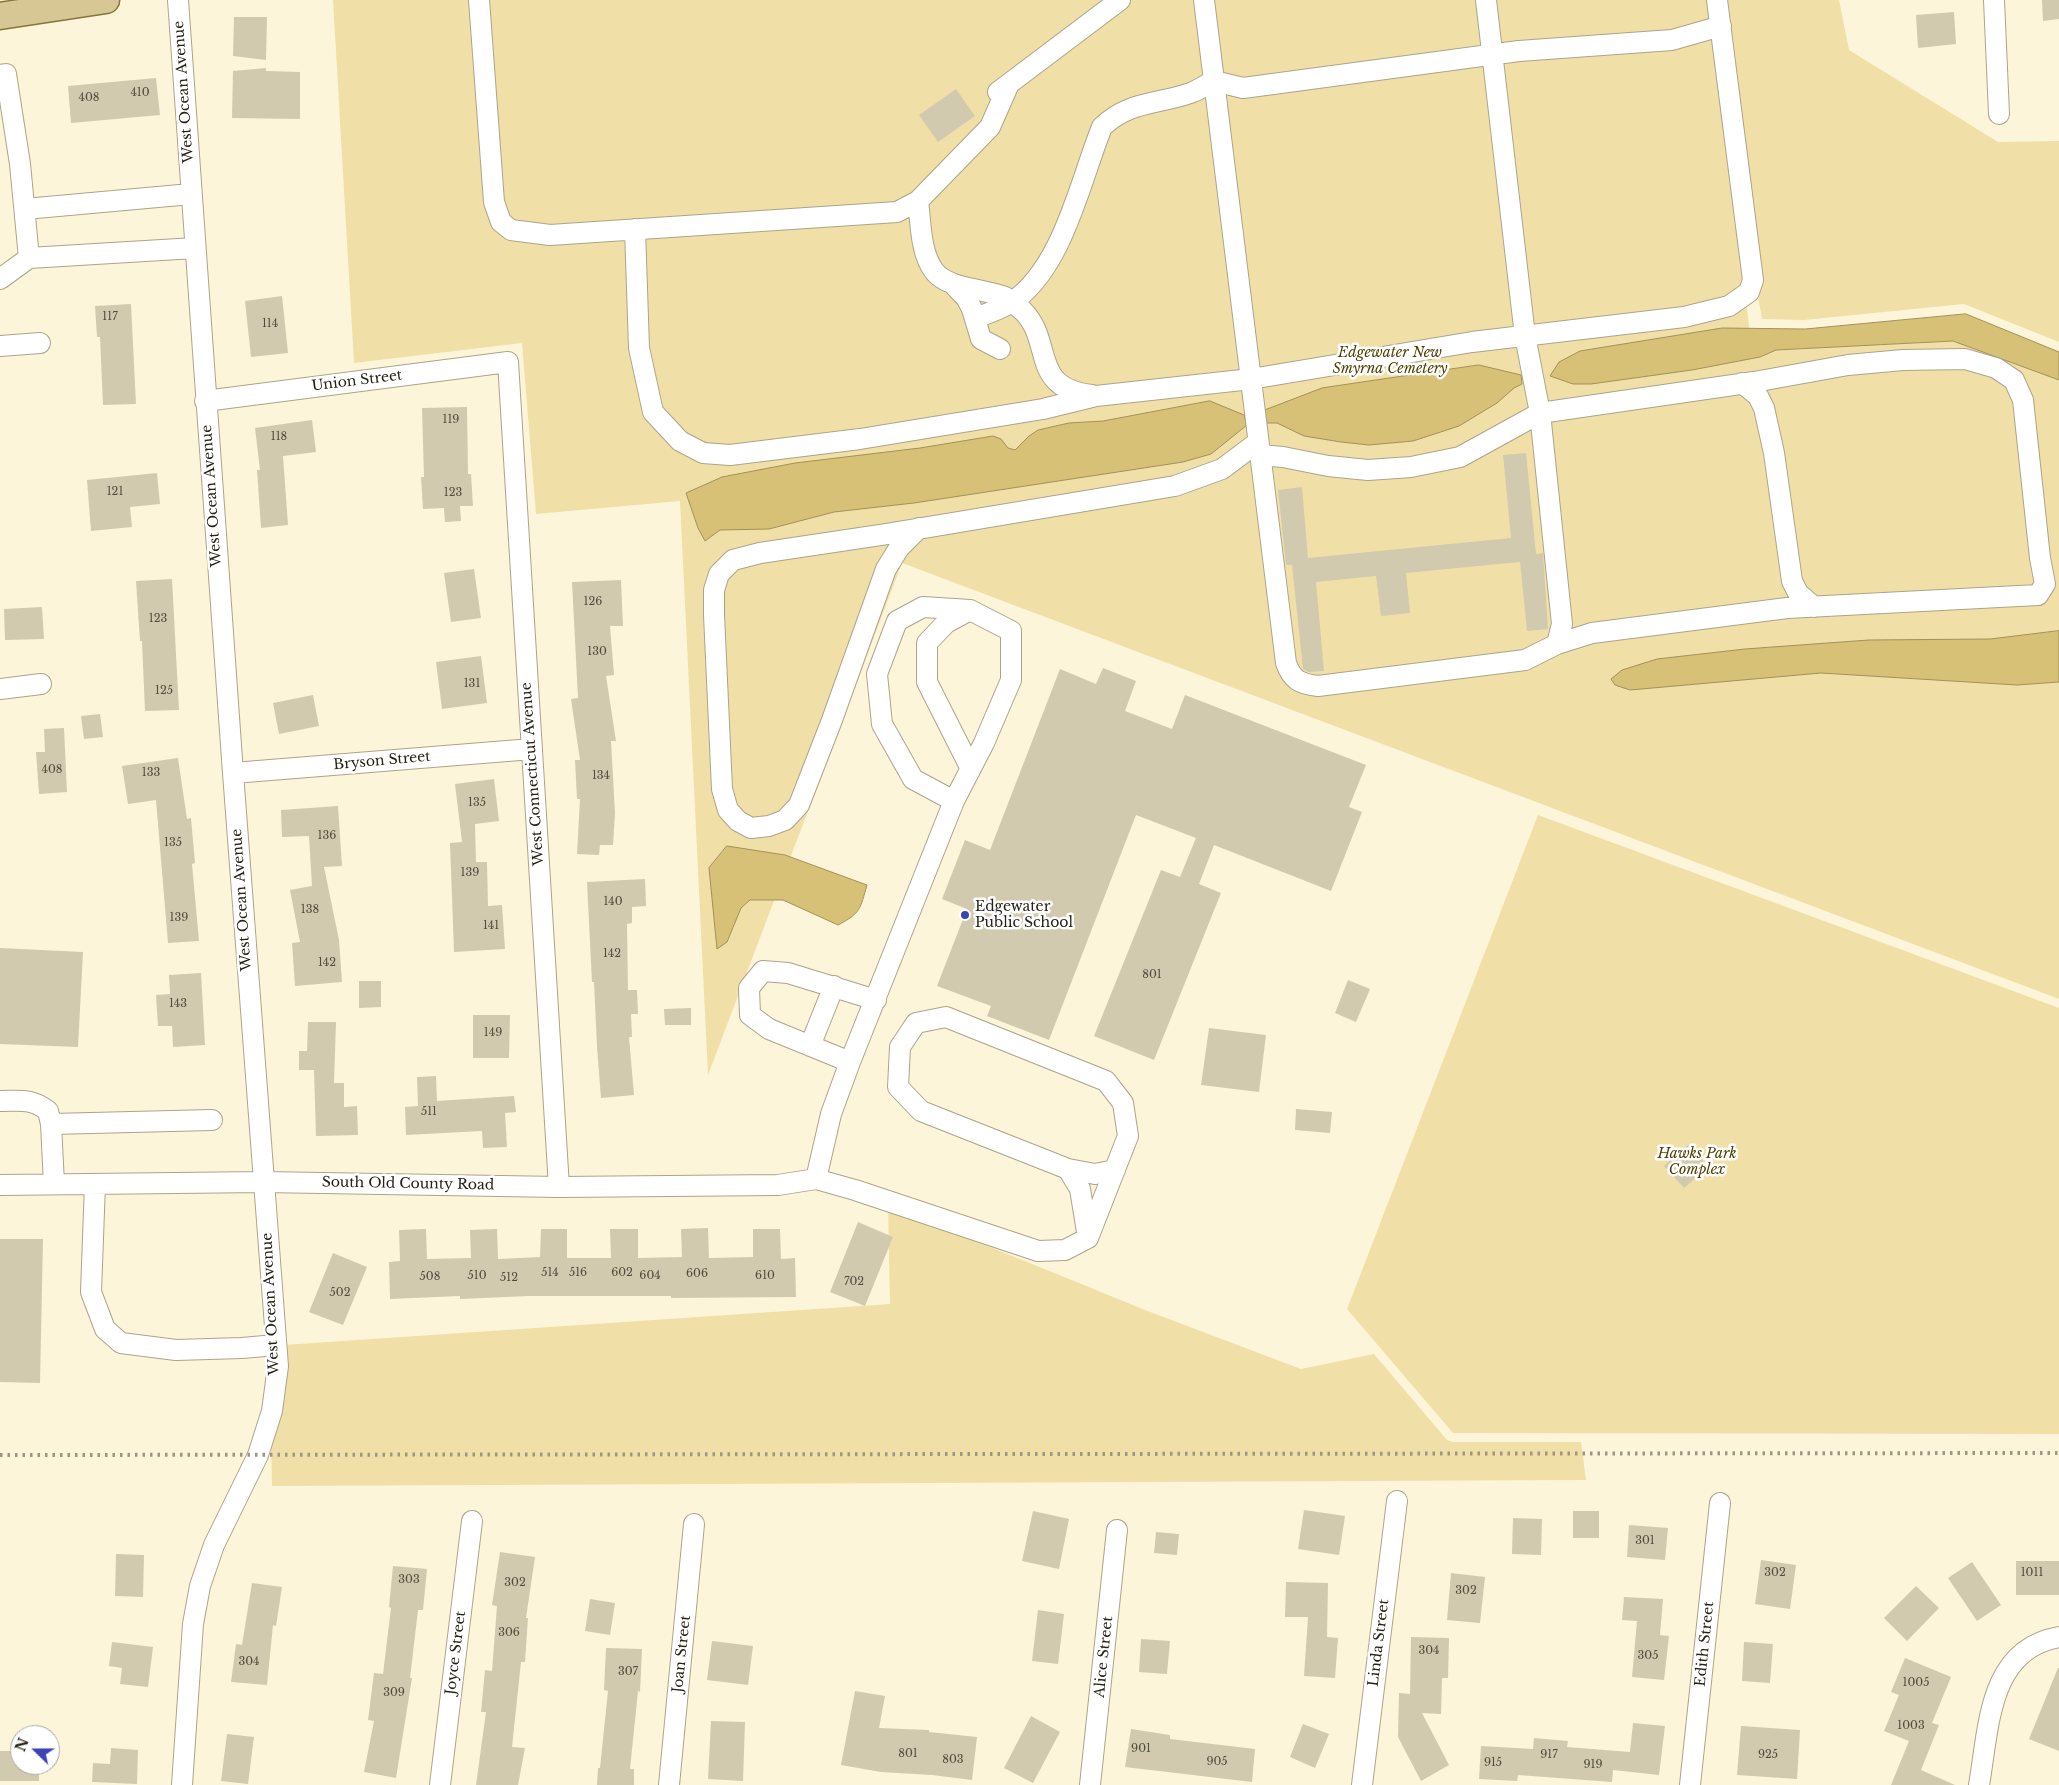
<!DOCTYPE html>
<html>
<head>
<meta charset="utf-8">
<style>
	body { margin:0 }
	#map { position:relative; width:2059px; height:1785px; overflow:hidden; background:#fdf5d9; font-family:"Libre Baskerville",serif }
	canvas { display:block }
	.north { position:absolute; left:10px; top:1725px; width:50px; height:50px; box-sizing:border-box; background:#fff; border:1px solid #a8a7a3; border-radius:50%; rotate:292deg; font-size:14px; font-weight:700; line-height:20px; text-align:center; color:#252218 }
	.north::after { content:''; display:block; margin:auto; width:18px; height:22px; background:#3b43b7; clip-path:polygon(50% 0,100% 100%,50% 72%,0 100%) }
</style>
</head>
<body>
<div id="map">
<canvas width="2059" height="1785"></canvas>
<div class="north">N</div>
</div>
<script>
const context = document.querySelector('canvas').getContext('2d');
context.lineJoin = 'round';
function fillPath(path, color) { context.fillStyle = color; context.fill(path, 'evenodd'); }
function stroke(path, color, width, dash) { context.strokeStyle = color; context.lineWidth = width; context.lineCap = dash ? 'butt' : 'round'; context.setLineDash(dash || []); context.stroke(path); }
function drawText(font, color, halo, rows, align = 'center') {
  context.font = font + ' "Libre Baskerville",serif'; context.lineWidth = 5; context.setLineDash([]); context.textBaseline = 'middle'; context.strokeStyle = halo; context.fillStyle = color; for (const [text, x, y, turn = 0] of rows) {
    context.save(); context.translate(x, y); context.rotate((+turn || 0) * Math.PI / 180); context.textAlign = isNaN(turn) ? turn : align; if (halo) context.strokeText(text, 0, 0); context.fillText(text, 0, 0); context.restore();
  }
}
fillPath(new Path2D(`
	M333 0H1709L1753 358 1760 357 1776 350 1953 341 2059 380V999L902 563 708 1075 680 501 536 514 522 343 354 363Z
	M1727 0H1839L1849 50 1998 142 2059 141V342L1964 304 1804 320 1762 319 1748 239Z
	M1538 815 2059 1008V1434L1453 1433 1347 1309Z
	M888 1208 956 1233 1145 1310 1301 1369 1374 1354 1447 1440 1453 1442H1581L1586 1480 272 1486 269 1346 890 1304Z`), '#f0e0a7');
const water = new Path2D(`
	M1966 314 2059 352V380L1953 341 1776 350 1760 357 1692 370 1591 384H1573L1550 376 1559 362 1580 351 1722 328 1805 329Z
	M1479 365 1521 375 1522 384 1514 388 1497 403 1459 426 1413 441 1369 445 1341 442 1304 436 1277 423H1265L1262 411 1322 388Z
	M1210 401 1244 415 1247 425 1211 454 1183 462 914 503 834 512 769 529 720 530 705 541 698 528 686 493 722 477 795 463 920 448 993 436 1001 439 1008 448 1015 450 1029 436 1038 430 1069 423 1103 421Z
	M2059 631V682L2017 685 1821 673 1630 690 1615 685 1611 679 1622 670 1657 659 1745 649 1869 640 1990 639Z
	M727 846 785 855 867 885C860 909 861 913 838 925L783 900H750L741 908 727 942 717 949 709 868Z`);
fillPath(water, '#d7c177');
stroke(water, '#a2915a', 1);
fillPath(new Path2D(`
	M2042 0H2059V19L2043 21Z
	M1954 12 1956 44 1918 48 1916 15Z
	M234 17H267L266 60 233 56Z
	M266 68V71L300 72V119L232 118 233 71Z
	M156 78 160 115 71 123 68 86Z
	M956 89 975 116 938 142 919 115Z
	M282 296 288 353 251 357 245 301Z
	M131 304 136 404 103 405 100 337H97L95 306Z
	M467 407 468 474H471L473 506H460L461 521 445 522 444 508 423 509 421 477H424L422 408Z
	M312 420 316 452 283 456 288 525 261 528 257 470H260L255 428Z
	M1526 453 1536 554 1543 553 1548 629 1527 631 1520 562 1406 573 1410 613 1381 616 1376 576 1316 582 1324 671 1308 672 1303 669 1292 565H1286L1278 490 1302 487 1308 558 1511 538 1503 455Z
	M157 473 160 504 130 507 132 527 91 531 87 480Z
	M474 569 481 618 451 622 444 573Z
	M172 579 179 710 145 711 142 641H140L136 581Z
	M621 580 623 626H610L614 675 606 676 616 741H611L615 813 613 845H600L599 855 577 854 580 799H577L575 760H580L571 699 578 698 572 582Z
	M42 607 44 639 5 640 4 609Z
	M481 656 487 703 442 709 436 662Z
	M1103 668 1136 681 1125 711 1172 729 1185 695 1366 765 1349 807 1362 812 1331 891 1214 845 1199 884 1221 893 1154 1060 1094 1036 1161 870 1180 877 1196 838 1136 815 1049 1040 987 1016 991 1006 937 986 967 909 942 899 965 840 990 850 1060 669 1096 684Z
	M313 695 319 726 279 734 273 703Z
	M100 714 103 737 84 739 81 716Z
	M64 728 67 792 39 794 36 752H45L44 729Z
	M178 758 187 819 191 818 195 863 192 864 199 941 168 943 156 800 128 804 122 766Z
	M494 779 499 821 475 824 476 862H487L488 906 502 905 505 949 454 952 450 843 462 842 455 784Z
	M338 806 342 866 324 867 339 940 342 982 295 986 292 943 300 942 290 890 312 886 309 836 282 837 281 810Z
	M645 879 646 906 632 907V923L627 924 628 990H637L638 1014H631L632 1037H629L634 1095 601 1098 597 1047 594 982H592L587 882Z
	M0 948 83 952 78 1047 0 1044Z
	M201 973 205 1045 173 1047 172 1026H158L156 995 170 994 169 975Z
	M1348 980 1370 989 1356 1022 1335 1013Z
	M359 981H381V1007L359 1008Z
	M691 1008V1025H665L664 1009Z
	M473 1015H510L509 1058H473Z
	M308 1022H336L334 1083H344V1107L357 1106 358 1135 316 1136 314 1070H299V1051H307Z
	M1209 1028 1266 1035 1259 1092 1201 1085Z
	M436 1076 437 1101 514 1096 516 1112 505 1113 507 1147 483 1148 482 1131 406 1135 405 1107 418 1106 417 1077Z
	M1296 1109 1332 1112 1330 1133 1295 1130Z
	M1689 1144 1708 1167 1684 1188 1664 1166Z
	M858 1222 893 1237 865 1306 830 1292Z
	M708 1228 709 1258 753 1257V1229H780L781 1259 795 1258 796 1297 671 1298V1296H529L460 1299V1296L390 1299 389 1262 400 1261 399 1230 426 1229 427 1259 471 1258 470 1230 497 1229 498 1259 540 1257 541 1229H567V1258H611L610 1229H638V1258L682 1257 681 1229Z
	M0 1239H43L40 1383 0 1382Z
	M333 1253 367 1267 343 1325 309 1312Z
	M1304 1510 1345 1516 1339 1555 1298 1549Z
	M1033 1511 1069 1519 1059 1569 1022 1561Z
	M1573 1511H1599V1538H1573Z
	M1513 1518 1542 1519 1541 1555 1512 1554Z
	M1629 1525 1668 1528 1665 1560 1627 1557Z
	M1156 1532 1179 1534 1177 1555 1154 1553Z
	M500 1552 535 1557 526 1618H528L525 1662H521L512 1747 525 1748 518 1785H476L486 1712H481L485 1670 492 1671 497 1606 492 1605Z
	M116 1554 144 1555 143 1597 115 1596Z
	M1761 1560 1796 1565 1790 1609 1755 1604Z
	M2016 1561H2059V1595H2016Z
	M1972 1562 2001 1605 1977 1621 1948 1578Z
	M393 1566 427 1569 423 1610H418L410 1678H412L396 1778 364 1772 374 1721 368 1720 374 1673 383 1674 391 1608 389 1607Z
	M1451 1573 1485 1577 1480 1623 1447 1620Z
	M1286 1582 1328 1583 1327 1637 1338 1638 1335 1678 1304 1676 1308 1617H1285Z
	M252 1583 282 1587 276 1626 273 1625 267 1685 231 1682 236 1644 242 1645Z
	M1916 1586 1939 1608 1907 1641 1884 1618Z
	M1624 1597 1663 1599 1660 1635 1669 1636 1664 1680 1632 1677 1637 1621 1622 1620Z
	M590 1599 615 1603 610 1635 585 1631Z
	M1038 1610 1064 1614 1058 1664 1032 1661Z
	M1411 1637 1449 1638 1448 1678H1442L1441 1714 1422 1713 1449 1765 1421 1781 1398 1737 1399 1693 1410 1694Z
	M1141 1639 1170 1641 1167 1674 1139 1672Z
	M712 1641 753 1646 748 1685 707 1680Z
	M112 1642 153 1647 148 1687 120 1684 122 1668 109 1666Z
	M1744 1642 1773 1644 1770 1683 1742 1681Z
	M606 1648 642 1649 640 1692 638 1691 630 1769H634V1785H597L598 1768H600L608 1691 604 1690Z
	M1905 1658 1951 1677 1932 1723 1939 1725 1921 1770 1955 1785H1891L1909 1741 1884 1731 1899 1695 1891 1692Z
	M2058 1668H2059V1751L2029 1739Z
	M855 1691 885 1696 879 1728 929 1730V1732L977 1737 972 1780 932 1775 881 1772 841 1765Z
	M1031 1716 1060 1732 1033 1783 1004 1768Z
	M711 1721 745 1722 743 1781 708 1779Z
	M1633 1723 1665 1726 1659 1775 1613 1770 1612 1782 1518 1775 1517 1781 1479 1779 1481 1746 1533 1749 1534 1738 1568 1741 1567 1747 1630 1752Z
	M1303 1724 1329 1734 1315 1768 1290 1757Z
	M1741 1726 1800 1730 1797 1779 1737 1775Z
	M1131 1729 1170 1735V1739L1255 1749 1252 1782 1125 1767Z
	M227 1734 254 1737 248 1784 221 1781Z
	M111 1748 138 1750 137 1784 92 1782 93 1763 110 1764Z
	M0 1751H20V1765H39V1781H0Z`), '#d2caae');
const minor = new Path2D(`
	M178 0 233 773 278 1366 272 1411 258 1455 214 1545 200 1586 193 1624 182 1785
	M479 0 494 202 501 222 511 230 550 235 897 212 918 201 990 127 1008 86
	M1204 0 1286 663C1292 680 1300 684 1318 686L1525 660 1557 644 1592 633 1787 608 2038 595 2045 584 2040 558 2023 400 2014 380 1996 368 1965 359 1903 360 1848 365 1754 382 1540 413 1460 457 1411 467 1368 470 1328 466 1283 457 1260 455
	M1486 0 1525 336 1540 413 1562 624 1557 644
	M1994 0 1999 114
	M0 75 6 74 20 164 29 258
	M998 92 1120 0
	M918 201C921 223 920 252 934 271 947 289 986 289 1005 297 1011 300 1017 306 1023 311 1054 342 1029 388 1092 395
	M25 209 191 194
	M635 229 639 348 653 412 680 441 703 453 730 455 860 439 1043 409 1096 396 1251 379 1472 342 1684 317 1729 306 1749 292 1753 280 1717 0
	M0 279 29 258 195 248
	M953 284 967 299 972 309 981 339 1000 349
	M976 318C988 313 1001 309 1012 302 1063 268 1080 181 1102 127 1130 100 1159 105 1193 92 1200 89 1207 84 1214 81L1243 88 1519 51 1672 40 1721 26
	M0 346 40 343
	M1742 383 1758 396 1764 408 1774 453 1792 581 1798 593 1814 607
	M205 401 508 362 559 1187
	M919 528 899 548 886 569 832 720 799 805 785 820 769 826 751 828 738 821 728 810 722 789 714 615V590L719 574 733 560 760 553 887 534 1175 486 1222 469 1258 442
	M970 610 946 623 927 643V682L970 767
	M0 689 41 684
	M233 773 532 749
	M810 1046 834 986
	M850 1062 769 1029 750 1015 749 988 763 971 788 973 876 1000
	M0 1101C20 1101 32 1098 48 1111L51 1124 54 1184
	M51 1124 212 1120
	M1068 1169 1095 1174 1115 1170
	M816 1179 831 1114 850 1062 954 801 984 743 1011 680V631L970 610 923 607 897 621 877 674 882 724 913 779 954 801
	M95 1184 91 1292 105 1329 121 1343 176 1350 242 1348 276 1345
	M0 1185 263 1182 559 1187 778 1185 816 1179 855 1190 1038 1251 1065 1250 1088 1238 1128 1136 1123 1103 1106 1081 946 1017 916 1023 900 1047 898 1087 921 1111 1068 1169 1080 1189 1088 1238
	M440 1785 472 1521
	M669 1785 694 1524
	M1090 1785 1117 1530
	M1362 1785 1397 1501
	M1690 1785 1720 1503
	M1979 1785C1989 1728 1988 1649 2059 1637`);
const major = new Path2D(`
	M0 16 106 0`);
stroke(minor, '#aca48a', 22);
stroke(major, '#86753c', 29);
stroke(minor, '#fff', 20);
stroke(major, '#d6c795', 26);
stroke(new Path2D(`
	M0 1455 2059 1453`), '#9c9682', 4, [2.5, 5]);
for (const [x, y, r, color] of [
	[965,915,5,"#3b43b7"]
]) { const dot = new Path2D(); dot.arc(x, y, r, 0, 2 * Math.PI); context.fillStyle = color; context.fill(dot); stroke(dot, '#fff', 2); }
drawText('11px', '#504c3e', null, [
	["410",140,93],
	["408",89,98],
	["117",110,317],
	["114",270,324],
	["119",451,420],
	["118",279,437],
	["121",115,492],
	["123",453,493],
	["126",593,602],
	["123",158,619],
	["130",597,652],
	["131",472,684],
	["125",164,691],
	["408",52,770],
	["133",151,773],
	["134",601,776],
	["135",477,803],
	["136",327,836],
	["135",173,843],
	["139",470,873],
	["140",613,902],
	["138",310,910],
	["139",179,918],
	["141",491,926],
	["142",612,954],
	["142",327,963],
	["801",1152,975],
	["143",178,1004],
	["149",493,1033],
	["511",429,1112],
	["514",550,1273],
	["516",578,1273],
	["602",622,1273],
	["606",697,1274],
	["510",477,1276],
	["604",650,1276],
	["610",765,1276],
	["508",430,1277],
	["512",509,1278],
	["702",854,1282],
	["502",340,1293],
	["301",1645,1541],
	["302",1775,1573],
	["1011",2032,1573],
	["303",409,1580],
	["302",515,1583],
	["302",1466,1591],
	["306",509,1633],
	["304",1429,1651],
	["305",1648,1656],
	["304",249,1662],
	["307",628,1672],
	["1005",1916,1683],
	["309",394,1693],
	["1003",1911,1726],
	["901",1141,1749],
	["801",908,1754],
	["917",1549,1755],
	["925",1768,1755],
	["803",953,1760],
	["905",1217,1762],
	["915",1493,1763],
	["919",1593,1765]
]);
drawText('14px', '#252218', '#fff', [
	["West Ocean Avenue",184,92,-94],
	["Union Street",357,381,-7],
	["West Ocean Avenue",212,496,-94],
	["Bryson Street",382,761,-5],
	["West Connecticut Avenue",533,774,-94],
	["West Ocean Avenue",242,900,-94],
	["South Old County Road",408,1184,1],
	["West Ocean Avenue",271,1304,-93],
	["Linda Street",1379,1643,-83],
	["Edith Street",1705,1644,-84],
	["Joyce Street",456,1653,-83],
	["Joan Street",682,1654,-84],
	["Alice Street",1104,1657,-84]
]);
drawText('italic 14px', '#4f3f01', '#fff', [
	["Edgewater New",1390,353],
	["Smyrna Cemetery",1390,369],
	["Hawks Park",1697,1154],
	["Complex",1697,1170]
]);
drawText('14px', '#252218', '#fff', [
	["Edgewater",975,907],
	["Public School",975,923]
], 'left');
</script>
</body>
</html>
